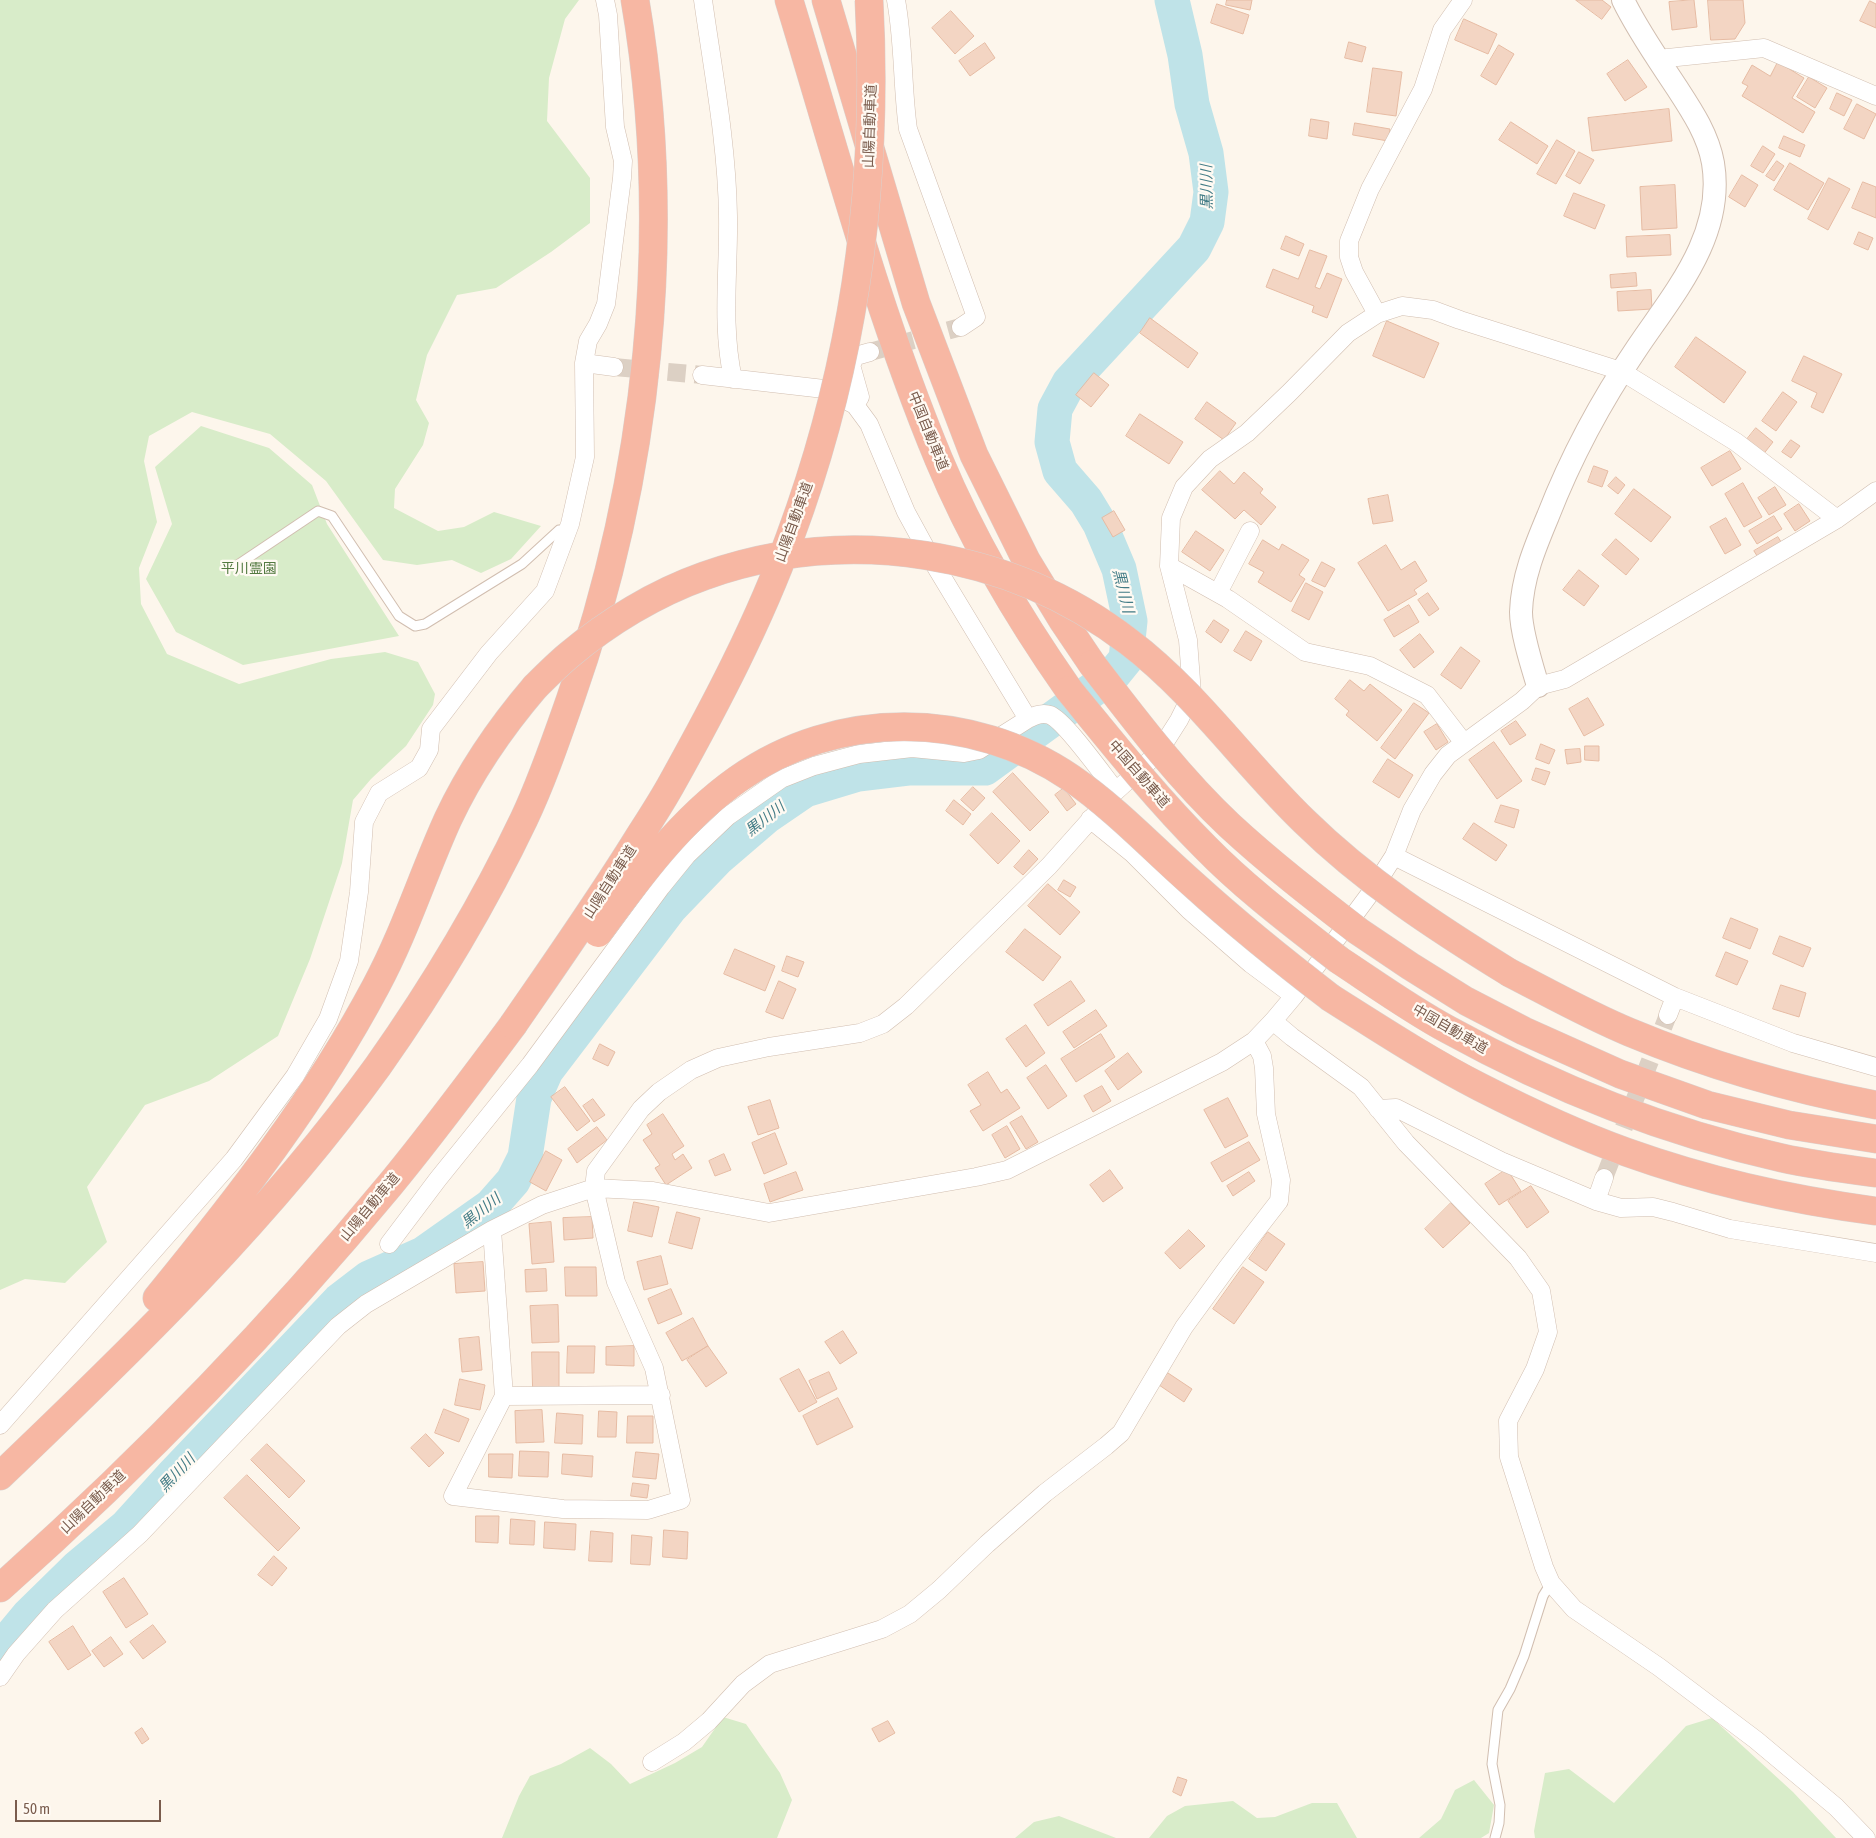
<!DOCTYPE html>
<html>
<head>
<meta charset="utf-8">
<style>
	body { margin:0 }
	#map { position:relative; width:1876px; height:1838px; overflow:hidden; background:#fdf6ec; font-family:"Asap Condensed",sans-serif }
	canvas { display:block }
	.scale { position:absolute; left:15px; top:1800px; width:146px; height:22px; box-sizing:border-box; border:2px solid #7a5c4d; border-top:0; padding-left:6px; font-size:15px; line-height:18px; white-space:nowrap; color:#7a5c4d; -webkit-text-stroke:4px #fffaf3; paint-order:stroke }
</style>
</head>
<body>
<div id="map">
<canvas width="1876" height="1838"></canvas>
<div class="scale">50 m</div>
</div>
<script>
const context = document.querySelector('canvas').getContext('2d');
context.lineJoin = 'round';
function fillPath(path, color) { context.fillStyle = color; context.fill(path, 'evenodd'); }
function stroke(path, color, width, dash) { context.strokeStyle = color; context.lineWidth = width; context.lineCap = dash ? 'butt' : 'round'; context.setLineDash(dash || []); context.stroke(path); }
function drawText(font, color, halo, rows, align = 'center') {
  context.font = font + ' "Asap Condensed","Noto Sans JP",sans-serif'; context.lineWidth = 4.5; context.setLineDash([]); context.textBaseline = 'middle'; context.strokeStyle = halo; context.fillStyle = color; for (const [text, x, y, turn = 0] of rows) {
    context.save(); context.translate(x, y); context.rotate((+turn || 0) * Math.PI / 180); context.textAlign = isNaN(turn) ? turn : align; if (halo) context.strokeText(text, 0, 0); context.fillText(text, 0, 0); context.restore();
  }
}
fillPath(new Path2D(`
	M0 0H579L565 19 549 78 547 121 590 178V223L551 252 496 288 457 295 427 355 416 400 429 423 423 445 395 489 394 508 438 531 464 527 494 512 541 526 511 559 481 573 452 560 417 565 383 560 326 481 270 434 192 412 149 436 144 461 157 522 139 568 141 604 167 654 239 684 331 659 385 652 418 662 435 694 433 705 406 746 371 779 353 800 342 863 310 959 278 1036 209 1081 145 1105 87 1187 107 1242 65 1283 25 1279 0 1290Z
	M201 426 269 448 312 485 327 524 399 636 243 665 176 632 146 579 172 524 155 467Z
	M723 1717 746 1724 780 1773 792 1800 777 1838H502L519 1796 530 1776 561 1764 590 1748 611 1764 630 1784 675 1763 702 1747Z
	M1712 1718 1793 1792 1836 1838H1535L1534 1831 1545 1773 1569 1769 1614 1803 1686 1726Z
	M1474 1780 1494 1805 1489 1833 1481 1838H1419L1441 1819 1455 1790Z
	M1233 1801 1257 1818 1275 1817 1312 1803H1337L1357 1838H1149L1167 1816 1185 1806Z
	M1059 1816 1116 1838H1015L1034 1822Z`), '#d8ecc9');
stroke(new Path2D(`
	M0 1650 28 1616 77 1568 126 1527 175 1473 339 1301 369 1278 423 1254 491 1206 513 1181 525 1157 534 1098 546 1071 670 908 718 858 767 816 805 790 858 774 908 768H985L1113 675 1126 659 1130 621 1119 569 1100 524 1086 501 1060 471 1052 442 1055 409 1069 383 1194 248 1207 222 1211 192 1206 153 1192 104 1185 55 1172 0`), '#bfe3e8', 35);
const building = new Path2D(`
	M1227 0H1252L1250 10 1226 5Z
	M1576 0H1602L1611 7 1602 19Z
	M1694 0 1697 27 1672 30 1669 2Z
	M1708 0H1743L1745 23 1735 39 1711 40Z
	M1870 1 1876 4V28L1860 21Z
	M1217 4 1249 15 1243 34 1211 23Z
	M951 11 974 36 955 54 932 28Z
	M1464 19 1497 34 1488 54 1455 40Z
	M1349 42 1366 47 1362 62 1345 58Z
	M985 43 995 58 970 76 959 61Z
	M1499 45 1514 54 1496 85 1481 76Z
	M1628 60 1647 87 1625 101 1607 74Z
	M1778 62 1804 78 1792 98 1815 112 1803 133 1742 96 1748 86 1742 83 1752 65 1770 76Z
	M1373 68 1402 72 1396 116 1367 112Z
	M1809 77 1827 88 1815 108 1797 97Z
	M1837 93 1852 100 1844 116 1830 109Z
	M1857 104 1876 114 1864 139 1844 129Z
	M1669 109 1672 141 1592 151 1588 118Z
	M1311 119 1329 122 1327 139 1309 136Z
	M1511 122 1548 146 1537 164 1499 140Z
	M1355 123 1390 129 1388 141 1353 135Z
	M1784 136 1805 145 1800 157 1779 148Z
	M1557 140 1575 151 1556 184 1537 174Z
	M1763 146 1775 154 1763 173 1751 166Z
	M1579 152 1594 160 1580 184 1566 176Z
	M1777 161 1784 166 1774 181 1766 176Z
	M1790 163 1824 183 1808 210 1774 190Z
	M1742 175 1758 185 1745 207 1729 197Z
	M1829 178 1850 189 1828 230 1808 219Z
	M1863 182 1876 187V218L1852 208Z
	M1675 185 1677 228 1642 230 1640 187Z
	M1574 193 1605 205 1595 229 1564 216Z
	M1859 232 1873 238 1868 250 1854 244Z
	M1670 235 1671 255 1627 257 1626 237Z
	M1286 236 1304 244 1299 256 1281 249Z
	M1310 250 1327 256 1315 287 1320 289 1327 273 1342 279 1327 318 1312 312 1314 306 1266 287 1273 269 1298 279Z
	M1636 273 1637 286 1611 288 1610 275Z
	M1651 290 1652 309 1618 311 1617 292Z
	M1150 318 1198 353 1188 368 1140 333Z
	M1387 321 1439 343 1424 378 1373 356Z
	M1696 337 1746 372 1724 403 1675 367Z
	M1804 356 1842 374 1823 413 1811 407 1817 393 1792 381Z
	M1094 373 1109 385 1091 407 1076 395Z
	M1783 392 1797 402 1776 431 1762 421Z
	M1207 402 1236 423 1224 440 1195 419Z
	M1140 414 1183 442 1169 464 1126 436Z
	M1756 428 1773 442 1762 456 1744 443Z
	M1791 440 1800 446 1791 458 1782 452Z
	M1730 451 1741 469 1712 486 1701 468Z
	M1594 466 1608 471 1602 487 1588 482Z
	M1220 471 1234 484 1244 472 1263 489 1260 493 1276 507 1261 525 1244 510 1235 519 1202 490Z
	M1616 477 1625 485 1618 494 1608 486Z
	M1743 483 1762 517 1744 527 1725 494Z
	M1775 487 1786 505 1769 515 1758 498Z
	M1634 489 1671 517 1651 542 1615 514Z
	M1388 495 1393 521 1373 524 1368 499Z
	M1799 504 1810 521 1795 531 1784 514Z
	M1114 511 1125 530 1113 537 1102 518Z
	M1774 516 1782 529 1757 544 1749 531Z
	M1726 518 1741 545 1725 554 1710 527Z
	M1196 531 1224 550 1210 571 1182 552Z
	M1778 537 1783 545 1759 559 1754 551Z
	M1616 539 1639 559 1626 575 1602 555Z
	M1263 540 1279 550 1282 544 1309 560 1299 575 1305 579 1291 602 1258 582 1264 572 1249 564Z
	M1386 545 1401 570 1415 561 1427 581 1414 590 1417 594 1388 611 1358 563Z
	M1322 562 1335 569 1325 587 1312 581Z
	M1579 570 1599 586 1584 606 1563 590Z
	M1306 583 1323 592 1309 620 1292 611Z
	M1428 593 1439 609 1429 616 1418 600Z
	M1409 605 1419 622 1394 637 1384 620Z
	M1214 620 1229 630 1221 643 1206 632Z
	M1246 631 1262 641 1251 661 1234 651Z
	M1420 634 1434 652 1414 668 1400 650Z
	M1461 647 1480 661 1461 689 1441 675Z
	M1350 680 1364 691 1370 684 1402 710 1377 741 1346 715 1349 711 1335 699Z
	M1588 698 1604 725 1584 736 1569 709Z
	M1414 703 1429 713 1395 759 1381 748Z
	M1516 721 1526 735 1510 745 1501 731Z
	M1437 724 1448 742 1436 750 1424 732Z
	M1494 742 1522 781 1497 799 1469 760Z
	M1541 744 1555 750 1549 764 1536 759Z
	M1585 746H1599V761L1585 760Z
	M1580 749 1581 762 1567 764 1565 750Z
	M1388 759 1413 775 1399 798 1373 782Z
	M1536 768 1550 772 1545 785 1532 780Z
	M1013 773 1049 812 1030 831 993 792Z
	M973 787 985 798 973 811 961 800Z
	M1064 788 1076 804 1067 811 1055 795Z
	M954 800 971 814 963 825 946 811Z
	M1501 805 1519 810 1514 828 1495 822Z
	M992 813 1020 841 998 864 970 835Z
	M1474 823 1507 845 1496 861 1463 839Z
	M1029 850 1038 859 1023 875 1014 867Z
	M1064 880 1076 887 1070 897 1058 890Z
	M1048 884 1080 912 1060 935 1028 906Z
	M1731 918 1758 929 1750 949 1723 938Z
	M1025 929 1061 957 1043 981 1006 952Z
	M1780 936 1811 948 1803 967 1773 954Z
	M735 949 775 966 765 991 724 974Z
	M1726 952 1748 961 1737 985 1716 976Z
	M787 956 804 962 798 977 782 971Z
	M779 981 796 989 783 1019 766 1012Z
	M1071 981 1085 1001 1048 1026 1034 1005Z
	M1781 985 1806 993 1799 1017 1773 1009Z
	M1096 1010 1107 1026 1074 1048 1063 1032Z
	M1026 1025 1045 1053 1026 1067 1006 1039Z
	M1101 1034 1115 1057 1076 1082 1061 1059Z
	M600 1044 615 1052 608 1066 593 1059Z
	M1128 1053 1142 1072 1118 1090 1105 1071Z
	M1046 1065 1067 1096 1048 1109 1027 1078Z
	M988 1072 1001 1093 1007 1089 1020 1108 983 1131 970 1111 981 1105 968 1085Z
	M1102 1086 1111 1101 1093 1112 1084 1096Z
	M565 1087 590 1121 577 1131 551 1097Z
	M1228 1098 1248 1136 1225 1148 1204 1110Z
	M593 1099 605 1115 594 1122 583 1106Z
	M770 1100 779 1128 758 1135 748 1107Z
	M663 1114 684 1146 672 1154 675 1160 683 1154 692 1168 666 1185 655 1168 660 1165 643 1140 652 1134 647 1125Z
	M1022 1116 1038 1142 1026 1149 1010 1123Z
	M1007 1126 1020 1149 1005 1158 992 1135Z
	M597 1127 607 1140 577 1163 568 1149Z
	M775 1133 787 1164 764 1174 752 1143Z
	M1249 1142 1260 1160 1222 1182 1211 1163Z
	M546 1151 562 1160 546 1191 530 1182Z
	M724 1154 731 1170 715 1176 709 1161Z
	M1507 1169 1521 1191 1499 1205 1485 1184Z
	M1110 1170 1123 1188 1103 1202 1090 1185Z
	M796 1172 803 1190 770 1202 764 1184Z
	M1249 1172 1255 1181 1233 1196 1227 1186Z
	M1531 1186 1549 1212 1527 1228 1508 1201Z
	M634 1202 659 1207 652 1237 628 1231Z
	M1451 1203 1470 1223 1443 1248 1425 1229Z
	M677 1212 700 1218 692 1249 669 1243Z
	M592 1217 593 1238 564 1240 563 1218Z
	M551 1222 554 1262 532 1264 529 1224Z
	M1189 1230 1205 1246 1180 1269 1165 1253Z
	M1268 1232 1285 1244 1266 1271 1249 1259Z
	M661 1256 668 1284 644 1290 637 1262Z
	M483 1262 485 1291 456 1293 454 1264Z
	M565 1267H596L597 1296H566Z
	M1243 1267 1264 1282 1234 1324 1213 1309Z
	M546 1269 547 1291 526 1292 525 1270Z
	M671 1289 682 1314 658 1324 648 1299Z
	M558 1305 559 1342 532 1343 530 1306Z
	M693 1318 708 1346 682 1361 666 1333Z
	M843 1331 857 1353 840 1364 825 1342Z
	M479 1337 482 1370 462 1372 459 1339Z
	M568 1346H595L594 1373H567Z
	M634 1346V1366L606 1365V1347Z
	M708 1346 727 1373 706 1387 687 1360Z
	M532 1352H559V1387L533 1388Z
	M799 1369 817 1402 799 1412 780 1379Z
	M829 1372 837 1389 817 1399 809 1381Z
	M1168 1373 1192 1389 1184 1402 1159 1385Z
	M460 1379 485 1385 480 1410 455 1405Z
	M838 1398 853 1427 817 1445 803 1416Z
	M444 1409 469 1419 459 1442 435 1433Z
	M542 1410 544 1442 516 1443 515 1411Z
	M599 1411 617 1412 616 1437H598Z
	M557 1413 583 1415 582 1444 555 1443Z
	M628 1416H653V1443H627Z
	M426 1434 444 1453 429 1467 411 1448Z
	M267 1444 305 1481 289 1498 251 1460Z
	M520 1451 549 1452 548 1477 519 1476Z
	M636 1452 659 1454 656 1479 633 1477Z
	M489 1454H513L512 1478 489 1477Z
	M563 1454 593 1456 592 1477 562 1474Z
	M247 1475 300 1528 278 1551 224 1498Z
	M633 1483 649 1485 647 1498 631 1496Z
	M476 1516H499L498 1543 476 1542Z
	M511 1519 535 1521 534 1545 510 1544Z
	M545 1522 576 1524 575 1550 544 1548Z
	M664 1530 688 1532 687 1559 663 1557Z
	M591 1531 613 1533 612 1562 589 1561Z
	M632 1535 652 1537 650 1565 631 1564Z
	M274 1556 287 1568 272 1586 258 1575Z
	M124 1578 148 1614 126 1628 103 1592Z
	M153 1625 166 1642 143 1659 130 1642Z
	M73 1626 91 1655 68 1670 49 1642Z
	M111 1637 123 1654 104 1667 92 1651Z
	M888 1721 895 1733 879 1742 872 1729Z
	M142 1728 149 1739 142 1744 135 1733Z
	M1178 1777 1187 1780 1181 1796 1173 1792Z`);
fillPath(building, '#f3d5c3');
stroke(building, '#e6bba3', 1);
stroke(new Path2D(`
	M870 352 961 327
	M614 367 702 375
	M1604 1178 1668 1015`), '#dcd0c4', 18, [18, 9]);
const service = new Path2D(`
	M236 566 318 511 332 516 399 616 415 626 425 624 522 564 559 530 567 531
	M1495 1838 1499 1823 1500 1805 1492 1764 1498 1710 1510 1689 1524 1656 1543 1596 1551 1583`);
const minor = new Path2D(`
	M605 0 608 15 615 127 623 161 622 178 606 304 598 324 588 341 584 363 614 367
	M703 0C713 71 727 144 728 216 729 270 721 325 733 379
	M896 0C904 43 902 86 908 129L976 317 961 327
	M1658 59 1764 48 1876 96
	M1377 314 1354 272 1349 257V241L1370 189 1423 89 1442 30 1463 0
	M702 375 824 389 855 405 869 424 906 512 936 567 1028 719C1035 715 1042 712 1050 715 1065 721 1103 775 1116 791
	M855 405 860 397 851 365 856 356 870 352
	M1169 566 1228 599 1305 652 1370 666 1427 695 1464 743
	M1218 593 1250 531
	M1090 819 1132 853 1189 910 1251 964 1294 996
	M1394 856 1675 997 1793 1043 1876 1067
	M1668 1015 1675 997
	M1273 1021 1292 1037 1361 1087 1406 1143 1518 1258 1541 1291 1548 1332 1535 1369 1508 1421 1509 1457 1544 1567 1551 1583 1574 1609 1659 1667 1756 1740 1836 1807 1866 1838
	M1378 1109 1396 1108 1501 1161 1596 1201 1621 1208 1653 1207 1673 1212 1730 1229 1876 1253
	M1596 1201 1604 1178
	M492 1230 504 1396 453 1496 563 1509 648 1510 681 1500 654 1368 616 1282 594 1188 596 1171 641 1109 659 1092 691 1070 718 1058 769 1047 860 1033 883 1024 906 1006 1049 866 1116 791 1158 753 1179 720 1192 694 1188 640 1169 566 1171 518 1184 487 1210 459 1247 433 1289 393 1348 333 1377 314 1402 306 1433 310 1460 320 1621 371 1736 442 1837 519
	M389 1244 438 1179 530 1065 661 887 687 855 728 816 781 779 814 766 859 754 912 748 964 753 979 750 1028 719
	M504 1396 661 1395
	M0 1425 234 1159 295 1076 328 1019 349 961 359 892 364 822 379 793 419 768 429 750 431 729 489 653 545 591 570 524 585 457 584 363
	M0 1677 16 1654 55 1610 140 1534 338 1326 366 1304 492 1230 542 1205 594 1188 653 1191 769 1213 976 1177 1007 1170 1222 1062 1254 1041 1273 1021 1294 996 1369 895 1394 856 1412 810 1433 774 1448 755 1522 701 1538 686 1565 679 1837 519 1876 491
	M652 1762 684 1742 709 1721 743 1684 770 1664 882 1629 910 1614 939 1590 987 1544 1045 1493 1106 1446 1121 1433 1184 1327 1227 1268 1279 1201 1281 1180 1266 1114 1264 1068 1262 1056 1254 1041`);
const tertiary = new Path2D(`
	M1538 686C1532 666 1521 632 1521 612 1522 578 1535 547 1548 516 1571 457 1601 401 1637 348 1674 293 1725 235 1713 163 1708 135 1692 111 1677 88 1658 59 1638 31 1623 0`);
const motorway = new Path2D(`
	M789 0C836 154 877 311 939 460 972 539 1020 620 1069 690
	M826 0 916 303 974 455 1026 560 1063 621 1092 664
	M1358 931 1410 966 1466 1001 1524 1031 1620 1074 1707 1105 1789 1125 1876 1139
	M1339 960C1374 983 1410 1009 1447 1029 1552 1087 1665 1132 1782 1158 1813 1165 1845 1169 1876 1173
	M1510 973C1549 993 1588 1015 1629 1032 1708 1065 1791 1089 1876 1105
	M1331 998C1380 1029 1429 1061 1480 1087 1527 1111 1576 1134 1626 1152 1707 1181 1791 1200 1876 1211
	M157 1298C238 1199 316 1099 376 986 405 932 423 874 448 819 471 770 500 728 535 687
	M0 1476C134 1348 269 1217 378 1066 433 988 483 905 524 819 542 781 556 740 570 700 648 478 675 233 635 0
	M0 1588C139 1464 270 1330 389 1186 432 1134 472 1080 513 1025`);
stroke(service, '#d1beb0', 11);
stroke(minor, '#d1beb0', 19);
stroke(tertiary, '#d1beb0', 24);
stroke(motorway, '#dad1cd', 29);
stroke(service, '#fff', 9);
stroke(minor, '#fff', 18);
stroke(tertiary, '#fff', 22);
stroke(motorway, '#f7b7a3', 28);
const motorwayBridge = new Path2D(`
	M1092 664C1135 720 1178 777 1229 825 1270 863 1314 897 1358 931
	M535 687C546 676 557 665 569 655 608 622 656 593 704 576 847 525 1009 550 1129 642 1196 693 1244 763 1304 821 1365 881 1437 928 1510 973
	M1069 690C1113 744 1156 798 1205 847 1246 889 1293 924 1339 960
	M598 933C638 878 681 819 738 779 837 709 971 710 1071 778 1116 809 1153 849 1194 885 1238 925 1284 962 1331 998
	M513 1025C555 964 598 903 637 840 649 821 661 803 672 783 716 704 759 622 790 537 854 365 879 183 869 0`);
stroke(motorwayBridge, '#dad1cd', 29, []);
stroke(motorwayBridge, '#f7b7a3', 28);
drawText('14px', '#7a5c4d', '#fffaf3', [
	["山陽自動車道",870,126,-88],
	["中国自動車道",928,431,68],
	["山陽自動車道",794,522,-70],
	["中国自動車道",1139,774,49],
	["山陽自動車道",610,882,-57],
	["中国自動車道",1450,1029,30],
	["山陽自動車道",370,1207,-50],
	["山陽自動車道",93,1502,-44]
]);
drawText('14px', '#537a41', '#fffaf3', [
	["平川霊園",249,569]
]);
drawText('italic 15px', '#437c86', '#fffaf3', [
	["黒川川",1207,187,-91],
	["黒川川",1123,591,76],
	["黒川川",765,819,-38],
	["黒川川",481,1211,-39],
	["黒川川",177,1473,-47]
]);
</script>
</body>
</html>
